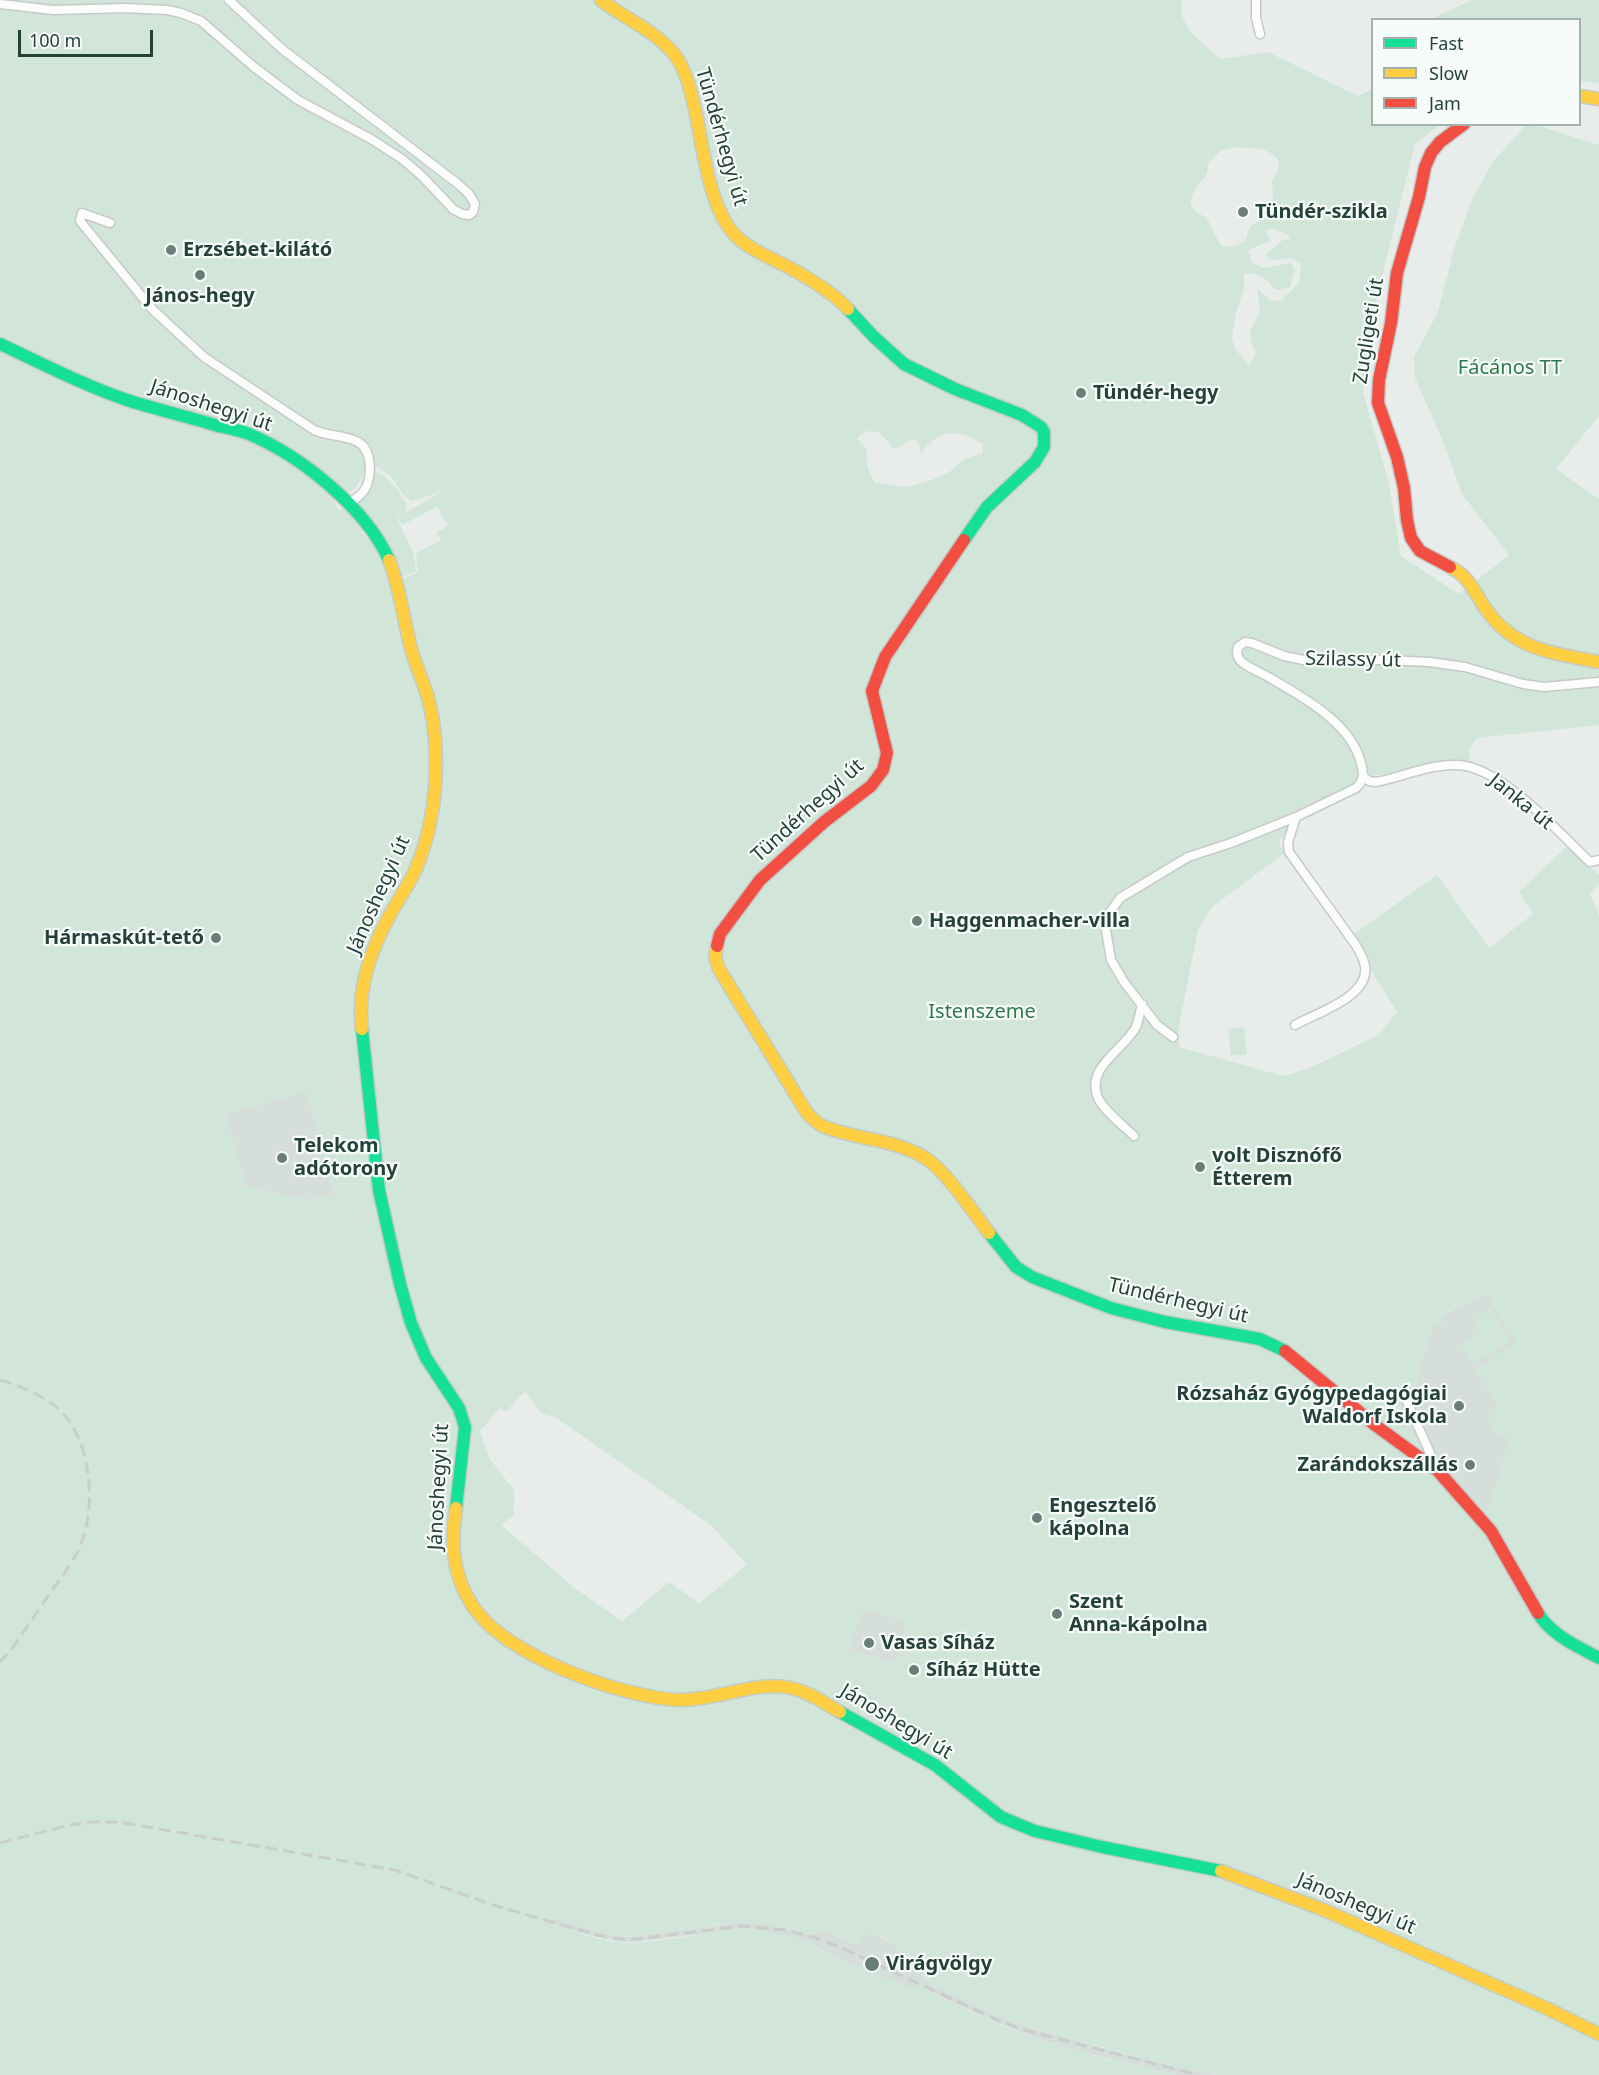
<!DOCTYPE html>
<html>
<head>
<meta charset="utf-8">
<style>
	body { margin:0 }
	#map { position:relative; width:1599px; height:2075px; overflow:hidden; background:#e8edeb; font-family:"Noto Sans",sans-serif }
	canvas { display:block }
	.legend { position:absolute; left:1371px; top:18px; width:210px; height:108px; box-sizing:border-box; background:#f7fbf9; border:2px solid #a3b1ad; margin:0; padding:8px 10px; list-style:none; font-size:18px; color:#24423a }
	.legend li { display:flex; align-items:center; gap:12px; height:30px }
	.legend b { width:30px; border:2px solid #a3b1ad }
	.scale { position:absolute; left:18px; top:30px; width:135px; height:27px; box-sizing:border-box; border:3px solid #24423a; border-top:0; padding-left:8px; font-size:18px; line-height:21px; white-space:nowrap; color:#24423a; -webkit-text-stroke:4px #f7fbf9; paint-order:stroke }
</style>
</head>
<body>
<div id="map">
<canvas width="1599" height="2075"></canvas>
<ul class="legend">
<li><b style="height:8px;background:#16e098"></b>Fast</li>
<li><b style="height:8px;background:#ffcf43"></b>Slow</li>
<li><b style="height:8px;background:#f24e42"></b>Jam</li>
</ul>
<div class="scale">100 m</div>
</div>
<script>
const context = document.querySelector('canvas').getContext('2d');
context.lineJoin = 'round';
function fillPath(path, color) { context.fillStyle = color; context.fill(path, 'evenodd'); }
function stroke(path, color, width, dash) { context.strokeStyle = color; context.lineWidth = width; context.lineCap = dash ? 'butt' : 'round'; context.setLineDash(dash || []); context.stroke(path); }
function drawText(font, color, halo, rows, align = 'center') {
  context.font = font + ' "Noto Sans",sans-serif'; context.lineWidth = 4.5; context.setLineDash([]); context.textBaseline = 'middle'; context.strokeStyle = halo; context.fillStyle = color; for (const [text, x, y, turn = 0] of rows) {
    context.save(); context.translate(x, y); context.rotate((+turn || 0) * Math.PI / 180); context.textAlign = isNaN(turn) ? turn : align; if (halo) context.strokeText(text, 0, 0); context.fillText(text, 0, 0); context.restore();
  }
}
fillPath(new Path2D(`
	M307 1091 335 1195 305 1200 245 1187 225 1114Z
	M1487 1293 1517 1343 1511 1437 1486 1517 1444 1470 1410 1398 1414 1392 1420 1362 1434 1325 1443 1314Z
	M861 1610 906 1619 897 1663 849 1651Z
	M554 1918 596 1931 628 1937 741 1922 764 1924 810 1934 826 1931 855 1944 862 1935 872 1933 896 1945 900 1952 896 1962 918 1971 927 1983 1002 2017 1034 2029 1133 2056 1216 2075H1176L1070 2049 1030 2036 990 2020 916 1985 911 1989 853 1965 812 1946 813 1943 802 1939 755 1930 738 1929 638 1942H619L592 1936 550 1923Z`), '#d6dedb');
fillPath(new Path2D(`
	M0 0H1182C1176 26 1204 44 1221 59L1268 52 1358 96 1372 89V124L1440 125 1415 144 1378 292 1363 392 1389 484 1401 556 1459 594 1509 555 1462 494 1443 441 1415 378 1414 357 1438 312 1454 249 1471 202 1493 161 1527 125H1536L1599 145V416L1556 469 1599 499V725L1477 738 1469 750 1470 766 1365 776 1350 789 1280 820 1289 825 1285 838 1280 839V847H1285L1286 852 1212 907 1198 930 1179 1026V1047L1283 1076 1310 1068 1378 1035 1397 1012 1350 937 1437 875 1489 948 1533 914 1519 892 1567 846 1599 875V884L1590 893 1599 916V2075H1216L1173 2066 1034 2029 1002 2017 927 1983 918 1971 896 1962 900 1952C896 1941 873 1931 862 1935L855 1944 826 1931 810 1934 752 1922 729 1923 628 1937 596 1931 554 1918 550 1923C574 1930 601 1942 626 1943 663 1943 700 1932 736 1929 761 1928 790 1936 814 1942L812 1947 911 1989 916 1985C953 2003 990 2022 1029 2036 1077 2053 1127 2063 1176 2075H0ZM1236 147 1262 149 1272 154 1278 159 1279 167 1272 181 1273 196 1268 217C1254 221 1249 226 1246 240L1236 246 1223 247C1217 239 1213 232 1209 222 1203 211 1183 212 1194 192 1201 179 1208 180 1208 163L1221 151ZM1270 228 1289 235 1290 239 1282 240C1278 247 1271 248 1266 255L1272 260 1293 258 1301 264 1299 283 1280 301 1270 300 1258 289C1257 296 1261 305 1259 312 1257 321 1251 325 1250 334 1250 349 1262 349 1249 365L1235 349 1232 337 1236 313 1244 288V274C1251 274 1258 273 1264 278 1275 286 1271 294 1290 287L1295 269 1291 263 1264 268 1253 264 1248 250 1268 242 1271 239 1265 231ZM868 431 880 433 893 448 901 447 907 441 916 440 920 447 921 454C938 428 958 428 983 444V453L965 459 948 473 929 481 907 487 875 483C871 477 867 468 867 460 867 449 867 446 857 439L860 435ZM377 467 391 476 404 496 412 501 441 492 405 513 407 504C398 490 392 479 376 472L357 506 372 524 392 552 400 578 416 571 414 555 396 516 401 514 397 517 402 525 437 507 448 526 437 532 441 540 418 552 416 556 418 572 393 584 380 554 364 534 360 533 364 529 345 506 339 511 333 498 339 491 346 494 354 490 366 471ZM307 1091 335 1195 305 1200 245 1187 225 1114ZM1487 1293 1517 1343 1475 1369 1499 1408 1488 1420 1496 1435 1511 1437 1486 1517 1444 1470 1410 1398 1414 1392 1420 1362 1434 1325 1444 1321 1443 1313ZM525 1391 542 1414 555 1417 712 1526 747 1565 699 1603 669 1582 622 1621 576 1589 501 1525 515 1514 513 1502 515 1501 514 1490 489 1458 480 1431 500 1408 506 1412ZM861 1610 906 1619 897 1663 849 1651Z
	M1472 0H1599V83L1580 81V20L1431 19Z
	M1244 1027 1247 1054 1231 1056 1228 1029Z
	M1490 1309 1510 1341 1472 1364 1460 1344 1480 1332 1473 1320Z`), '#d1e6d8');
const street = new Path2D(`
	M1256 0V18L1260 34
	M0 4 53 10 125 8 167 10 181 13 201 21 254 67 298 100 371 139 402 159 422 176 453 209 462 214 469 215 473 212 475 204 469 194 458 184 282 49 229 0
	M110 223 82 213 80 221 152 309 204 357 314 430C327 436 343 435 356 441 373 448 373 479 363 492 359 497 353 500 348 504
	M1363 776 1369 781 1376 782C1402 777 1430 764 1457 765 1501 766 1559 833 1590 862L1599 860
	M1295 1025C1316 1013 1370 997 1365 966 1363 955 1356 945 1350 937L1289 852 1288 842 1296 817
	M1173 1037 1157 1025 1124 982 1111 960 1105 924 1110 912 1120 898 1188 857 1231 843 1296 817 1356 788C1364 781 1364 773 1361 763 1351 723 1304 698 1272 679 1262 673 1251 669 1243 663 1239 660 1237 656 1237 651L1238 647 1245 642 1252 643 1284 656 1304 660H1387L1429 662 1465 667 1523 684 1544 687 1599 682
	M1134 1136C1124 1126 1104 1111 1098 1098 1085 1067 1124 1050 1136 1027 1139 1020 1140 1011 1142 1004
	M1405 1397 1438 1471`);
const fast = new Path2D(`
	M848 309 874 337 904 364 955 389 1022 415 1041 427 1044 432V447L1035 462 987 507 964 540
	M0 344C43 364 85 386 130 401 159 410 189 417 218 426 228 428 239 430 249 434 301 456 366 508 389 560
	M362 1029 379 1190 400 1284 411 1323 426 1358 459 1408 465 1427 456 1508
	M989 1233 1016 1267 1032 1277 1111 1308 1165 1322 1260 1339 1285 1351
	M1538 1613C1551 1635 1577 1646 1599 1658
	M840 1712 935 1765 1001 1817 1020 1825 1035 1831 1102 1847 1221 1871`);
const slow = new Path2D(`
	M601 0C624 18 657 32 674 54 685 68 690 88 694 105 702 140 707 193 726 223 740 247 766 255 788 267 809 278 832 292 848 309
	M1580 96 1599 99
	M1450 567C1471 578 1473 591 1486 609 1514 650 1553 653 1599 662
	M717 946 715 957 719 969 807 1113C812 1118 818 1125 825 1127 858 1140 896 1139 927 1159 948 1174 973 1212 989 1233
	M362 1029C357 990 371 949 390 915 397 902 406 889 413 875 436 827 441 762 431 710 427 687 415 667 410 644 403 616 400 588 389 560
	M456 1508C451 1543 452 1574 472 1605 503 1655 620 1697 678 1700 714 1701 758 1680 791 1688 809 1692 824 1703 840 1712
	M1221 1871 1324 1910 1546 2008 1599 2034`);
const jam = new Path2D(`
	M1450 567 1420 551 1411 538 1407 520 1404 488 1397 457 1378 403 1379 380 1391 323 1397 273 1419 197 1425 167 1431 153 1440 142 1464 124
	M717 946 720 934 760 880 824 822 871 786 883 770 887 753 872 691 885 657 964 540
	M1285 1351 1375 1425 1438 1471 1491 1531 1538 1613`);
stroke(street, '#c5cac8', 11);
stroke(fast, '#c3cbc8', 15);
stroke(slow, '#c3cbc8', 15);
stroke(jam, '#c3cbc8', 15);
stroke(street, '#fcfcfc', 8);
stroke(fast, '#16e098', 12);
stroke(slow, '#ffcf43', 12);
stroke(jam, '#f24e42', 12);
stroke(new Path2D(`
	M0 1380C24 1387 51 1398 67 1418 93 1452 96 1513 78 1551 71 1564 62 1577 53 1589 39 1609 25 1630 11 1650L0 1662
	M0 1843 69 1825 91 1822H119L395 1870 493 1905 597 1935 620 1939H637L742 1926 785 1930 813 1937 842 1948 993 2018 1024 2030 1198 2075`), '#c9cdcc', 3, [12, 6]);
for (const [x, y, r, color] of [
	[1243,212,6,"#697e78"],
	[171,250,6,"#697e78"],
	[200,275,6,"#697e78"],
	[1081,393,6,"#697e78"],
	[917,921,6,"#697e78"],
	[216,938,6,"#697e78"],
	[282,1158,6,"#697e78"],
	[1200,1167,6,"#697e78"],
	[1459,1406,6,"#697e78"],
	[1470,1465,6,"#697e78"],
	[1037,1518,6,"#697e78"],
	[1057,1614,6,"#697e78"],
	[869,1643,6,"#697e78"],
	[914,1670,6,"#697e78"],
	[872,1964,8,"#697e78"]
]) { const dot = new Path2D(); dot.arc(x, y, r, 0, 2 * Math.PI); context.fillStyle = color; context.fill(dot); stroke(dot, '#f7fbf9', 2); }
drawText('20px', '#24423a', '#f7fbf9', [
	["Tündérhegyi út",721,137,74],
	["Zugligeti út",1369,331,-81],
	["Jánoshegyi út",211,406,18],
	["Szilassy út",1353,660,1],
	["Janka út",1521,802,39],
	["Tündérhegyi út",808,811,-42],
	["Jánoshegyi út",379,895,-66],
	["Tündérhegyi út",1178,1301,13],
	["Jánoshegyi út",439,1487,-87],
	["Jánoshegyi út",896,1722,31],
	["Jánoshegyi út",1356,1904,23]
]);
drawText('bold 20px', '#24423a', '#f7fbf9', [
	["Tündér-szikla",1255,212],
	["Erzsébet-kilátó",183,250],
	["János-hegy",200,296,"center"],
	["Tündér-hegy",1093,393],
	["Haggenmacher-villa",929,921],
	["Hármaskút-tető",204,938,"right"],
	["Telekom",294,1146],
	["adótorony",294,1169],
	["volt Disznófő",1212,1156],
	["Étterem",1212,1179],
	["Rózsaház Gyógypedagógiai",1447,1394,"right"],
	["Waldorf Iskola",1447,1417,"right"],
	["Zarándokszállás",1458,1465,"right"],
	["Engesztelő",1049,1506],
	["kápolna",1049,1529],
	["Szent",1069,1602],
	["Anna-kápolna",1069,1625],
	["Vasas Síház",881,1643],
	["Síház Hütte",926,1670],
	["Virágvölgy",886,1964]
], 'left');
drawText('20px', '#2d7a4b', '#f7fbf9', [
	["Fácános TT",1510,368],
	["Istenszeme",982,1012]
]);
</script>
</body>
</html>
